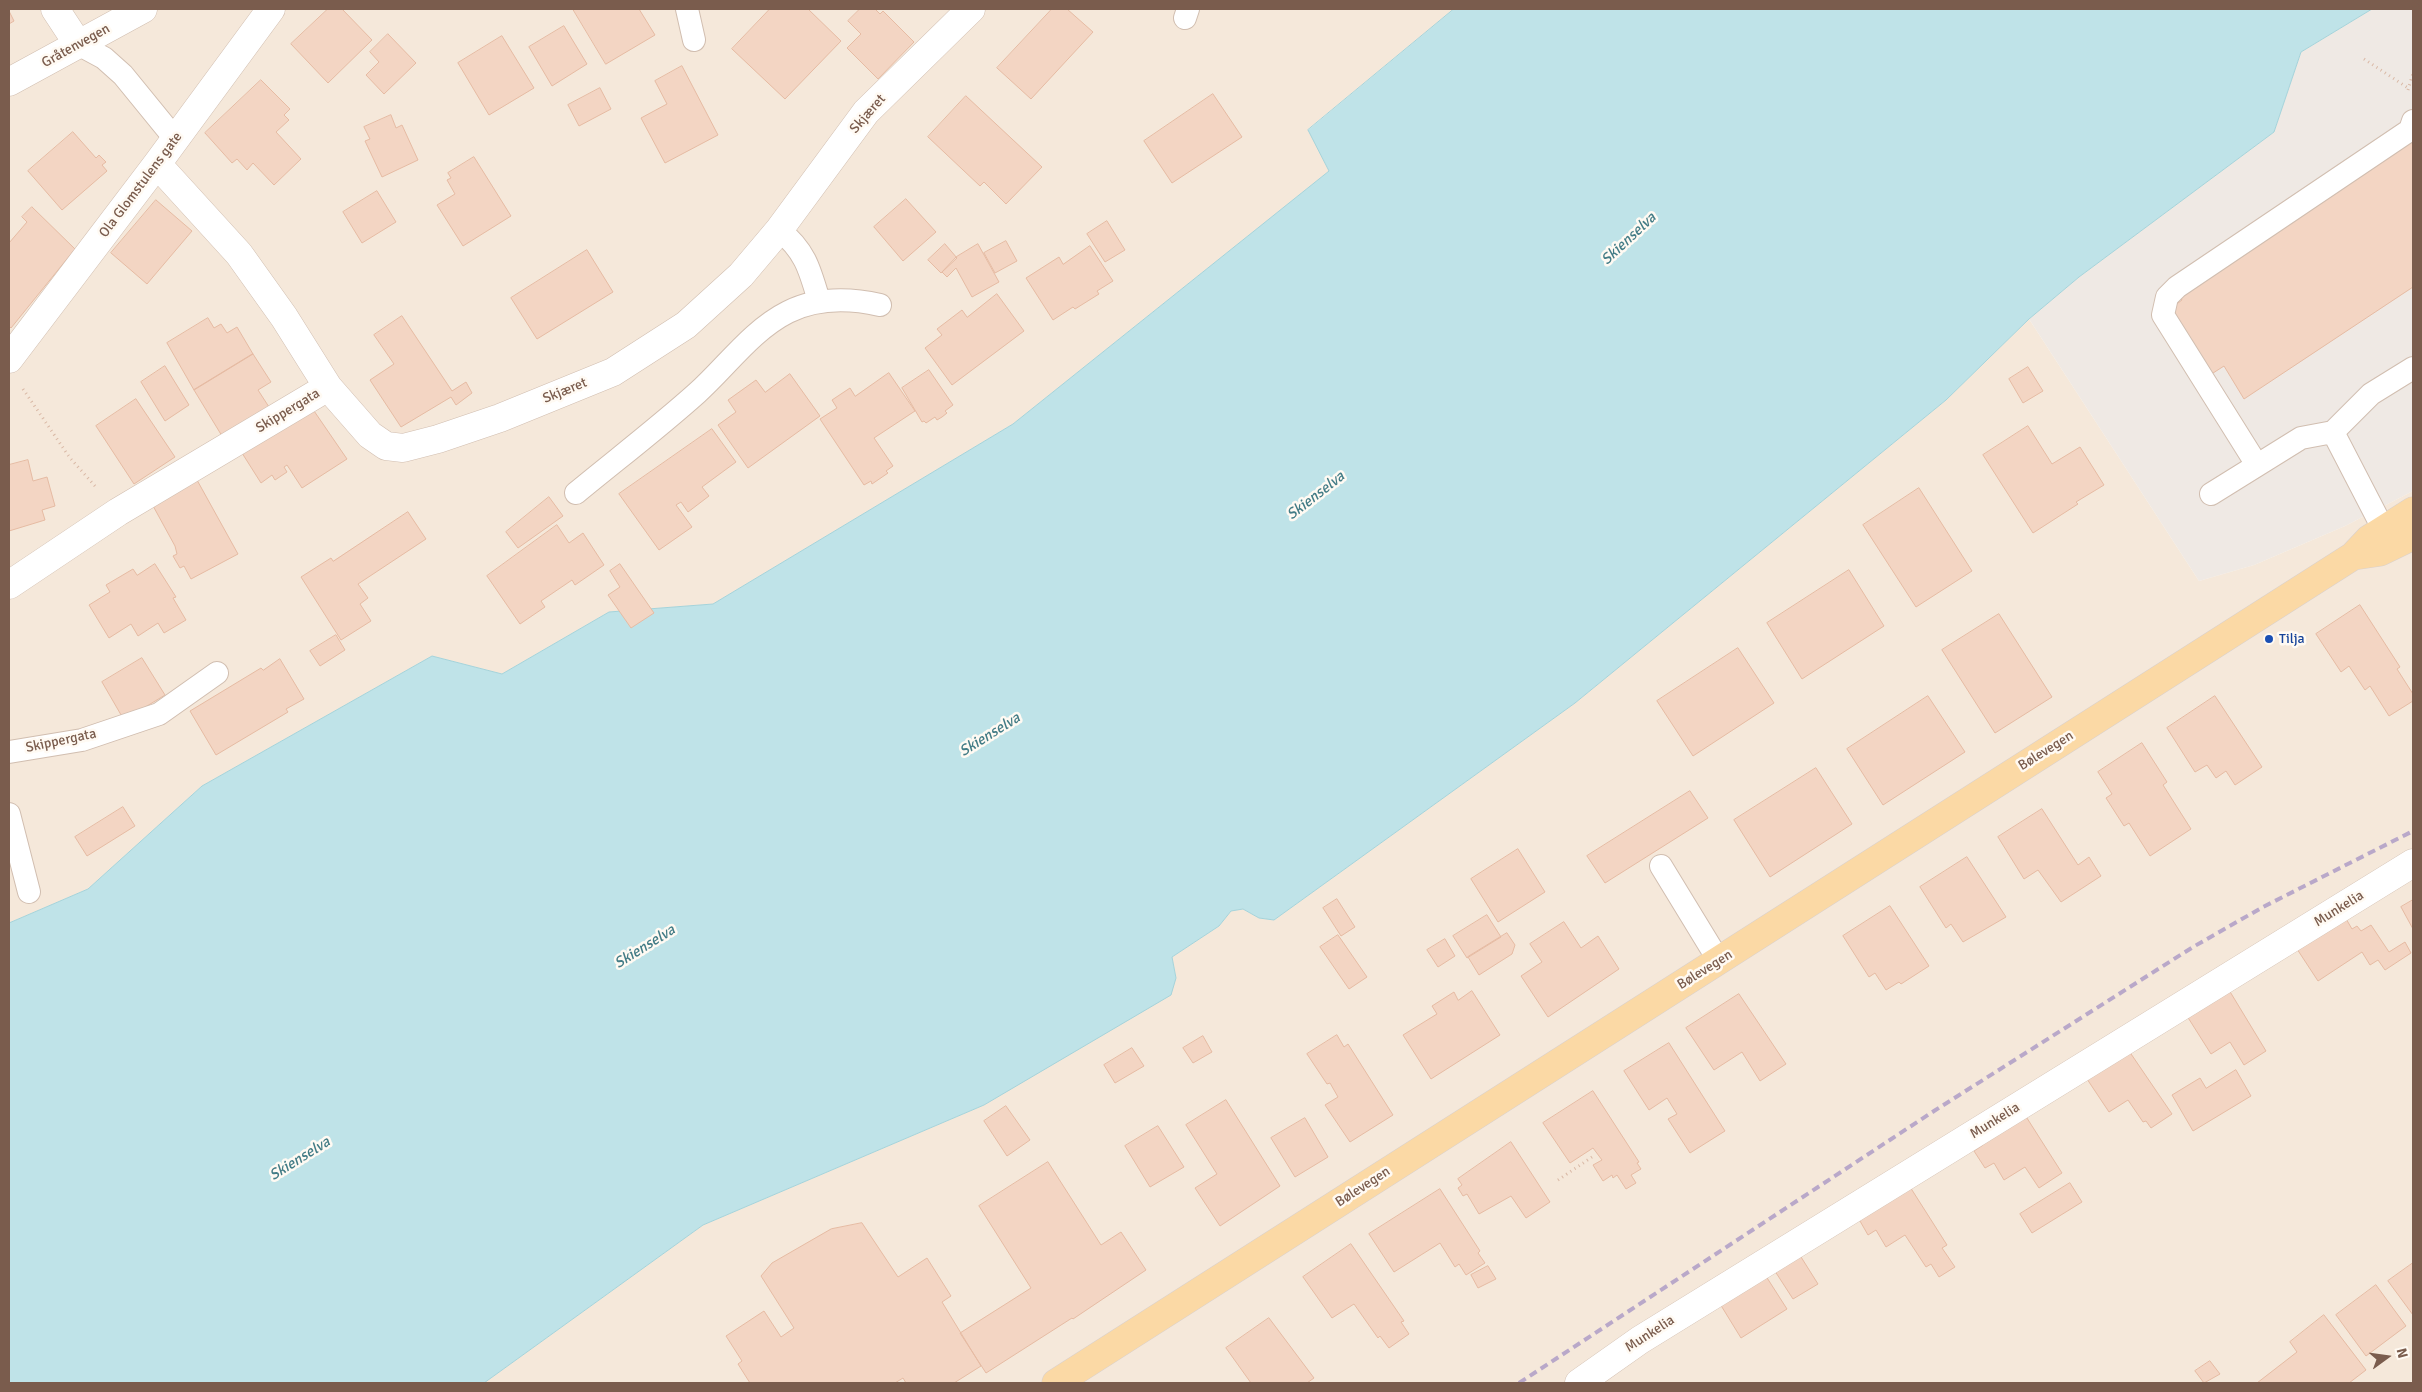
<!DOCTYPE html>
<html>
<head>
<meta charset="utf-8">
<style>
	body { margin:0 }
	#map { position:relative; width:2422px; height:1392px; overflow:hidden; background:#fdf6ec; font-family:Signika,sans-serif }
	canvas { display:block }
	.frame { position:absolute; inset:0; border:10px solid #7a5c4d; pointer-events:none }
	.north { position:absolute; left:2362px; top:1332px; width:50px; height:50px; -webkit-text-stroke:4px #fffaf3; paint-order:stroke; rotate:76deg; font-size:14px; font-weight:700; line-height:20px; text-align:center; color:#7a5c4d }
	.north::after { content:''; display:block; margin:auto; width:18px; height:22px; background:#7a5c4d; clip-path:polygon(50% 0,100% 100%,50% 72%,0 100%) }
</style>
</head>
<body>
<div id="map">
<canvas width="2422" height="1392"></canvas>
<div class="frame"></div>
<div class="north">N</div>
</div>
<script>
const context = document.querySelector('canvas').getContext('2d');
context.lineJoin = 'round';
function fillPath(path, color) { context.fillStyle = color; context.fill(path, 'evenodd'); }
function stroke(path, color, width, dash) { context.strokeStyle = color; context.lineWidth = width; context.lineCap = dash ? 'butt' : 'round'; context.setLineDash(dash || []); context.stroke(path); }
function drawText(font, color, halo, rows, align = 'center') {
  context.font = font + ' Signika,sans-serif'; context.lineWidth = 5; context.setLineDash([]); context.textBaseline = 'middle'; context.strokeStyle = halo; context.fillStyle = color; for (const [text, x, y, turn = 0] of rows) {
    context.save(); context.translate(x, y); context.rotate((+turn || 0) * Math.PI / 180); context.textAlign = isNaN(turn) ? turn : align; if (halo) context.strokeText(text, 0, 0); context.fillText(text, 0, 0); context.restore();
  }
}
fillPath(new Path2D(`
	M9 9H1454L1308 129 1329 171 1013 424 713 604 609 612 502 674 432 656 202 786 88 889 9 923Z
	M2029 319 2199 581 2254 565 2345 526 2413 491V1383H484L703 1225 984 1105 1176 978 1172 957 1219 926 1231 911 1243 909 1259 918 1274 920 1575 703 1946 400Z`), '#f5e8da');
fillPath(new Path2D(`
	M2372 9H2413V491L2345 526 2254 565 2199 581 2029 319 2079 277 2274 132 2301 52Z`), '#efe9e4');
const water = new Path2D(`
	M1454 9H2372L2301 52 2274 132 2079 277 2029 319 1946 400 1575 703 1274 920 1259 918 1243 909 1231 911 1219 926 1172 957 1176 978 1171 995 984 1105 703 1225 484 1383H9V923L88 889 202 786 432 656 502 674 609 612 713 604 1013 424 1329 171 1308 130Z`);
fillPath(water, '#bfe3e8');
stroke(water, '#a5d3da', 1);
const building = new Path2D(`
	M328 9H342L372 40 328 83 291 44Z
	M573 9H639L655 35 606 64Z
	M770 9H808L841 41 785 99 732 49Z
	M860 9H875L880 14 883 11 914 42 878 79 847 48 861 34 848 21Z
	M1052 9H1067L1093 32 1031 99 997 68Z
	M9 11 14 21 9 24Z
	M564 26 587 64 552 86 529 47Z
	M388 34 416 63 384 94 366 75 379 62 370 52Z
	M502 36 534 88 489 115 458 63Z
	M682 66 718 135 665 163 641 118 667 104 655 81Z
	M261 80 290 109 284 115 289 120 276 132 301 159 274 185 253 163 247 170 237 159 232 163 205 133Z
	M600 88 611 109 579 126 568 105Z
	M1213 94 1242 137 1172 183 1144 141Z
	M966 96 1042 167 1006 204 984 182 980 186 928 137Z
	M391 115 396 128 402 125 418 160 382 177 365 141 370 139 364 127Z
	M73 132 96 158 99 155 106 162 102 165 107 171 62 210 28 171Z
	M2413 139V287L2244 399 2224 366 2210 375 2177 324 2174 306 2182 300 2179 295Z
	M474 157 511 216 463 246 437 205 455 194 447 180 451 178 448 173Z
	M377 191 396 222 362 243 343 212Z
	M906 199 936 232 903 261 874 227Z
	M156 200 192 231 147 284 111 253Z
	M32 207 75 249 11 328 9 326V243L27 222 22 217Z
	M1107 221 1125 250 1105 262 1087 234Z
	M1006 241 1017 261 995 273 984 253Z
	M945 244 957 258 941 273 928 260Z
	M978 244 999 282 972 297 956 268 947 277 942 272 956 257Z
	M1090 246 1113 281 1097 291 1099 294 1075 309 1073 307 1053 320 1026 278 1059 257 1063 264Z
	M587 250 613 292 537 339 511 298Z
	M997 294 1024 331 952 385 925 348 942 335 937 329 962 310 967 317Z
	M402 316 452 391 466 382 472 393 456 405 451 397 401 427 370 380 394 364 374 335Z
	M208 318 214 328 221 324 227 333 237 327 253 354 194 390 167 343Z
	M253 354 271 382 258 390 269 407 222 436 194 390Z
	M165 366 189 405 165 421 141 382Z
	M2028 367 2043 391 2023 403 2009 379Z
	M929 370 953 405 945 411 947 413 942 417 937 420 935 417 926 423 924 421 922 422 902 388Z
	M889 373 915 411 874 438 893 466 886 471 888 473 872 484 871 481 864 485 820 419 837 408 832 400 850 388 855 396Z
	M790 374 820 416 748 468 718 425 736 412 728 400 756 380 765 392Z
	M136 399 175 457 134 484 96 426Z
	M312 408 347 459 302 488 287 465 284 467 287 472 275 480 272 475 261 483 242 453Z
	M2028 426 2052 464 2080 447 2104 485 2076 502 2078 504 2033 533 1983 455Z
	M712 429 736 462 702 487 709 496 688 512 681 502 676 505 692 527 659 550 619 494Z
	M28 460 33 481 47 477 55 506 42 510 45 520 9 531V465Z
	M197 480 238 554 191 579 184 566 180 568 173 556 177 554 175 546 152 504Z
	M1919 488 1972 571 1916 607 1863 525Z
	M549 497 563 516 518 548 506 532Z
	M408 512 426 539 358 584 368 598 360 604 371 621 341 640 301 577 331 558 333 561Z
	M557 525 569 543 583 533 604 565 575 585 572 580 541 601 545 607 520 624 487 576Z
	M155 564 176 597 173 598 186 620 164 633 158 623 138 636 131 624 109 638 89 605 110 592 106 585 133 569 137 575Z
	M620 564 654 613 631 628 608 595 620 587 610 571Z
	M1849 570 1884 626 1802 679 1767 623Z
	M2360 605 2400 667 2397 669 2413 694V701L2389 716 2370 686 2365 690 2349 666 2341 672 2316 634Z
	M1999 614 2052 697 1995 733 1942 650Z
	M336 635 345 650 320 666 310 651Z
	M1738 648 1774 703 1693 756 1657 701Z
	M142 658 165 695 124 720 102 682Z
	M280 659 304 699 286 709 288 712 216 755 190 711 261 668 263 670Z
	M1928 696 1965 752 1883 805 1847 749Z
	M2215 696 2262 767 2235 785 2226 771 2216 778 2207 765 2195 772 2167 728Z
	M2142 743 2167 782 2163 785 2191 829 2150 856 2129 823 2124 826 2106 798 2112 794 2098 772Z
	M1816 768 1852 824 1770 877 1734 820Z
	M1690 791 1708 818 1605 883 1587 856Z
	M123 807 135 826 87 856 75 837Z
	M2042 809 2078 865 2089 857 2101 876 2061 902 2038 870 2024 879 1998 837Z
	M1518 849 1545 892 1498 922 1471 879Z
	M1967 857 2006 917 1963 942 1951 924 1946 928 1920 887Z
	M1337 899 1355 927 1341 936 1323 908Z
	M2413 900V929L2401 907Z
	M1890 906 1929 966 1901 984 1899 982 1886 990 1875 973 1869 977 1843 936Z
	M1487 915 1501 937 1467 958 1453 936Z
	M2345 917 2352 929 2357 926 2361 931 2371 925 2389 952 2405 942 2411 953 2385 970 2378 960 2370 965 2362 952 2318 981 2297 949Z
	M1564 922 1581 948 1598 936 1619 969 1548 1017 1521 976 1542 962 1530 944Z
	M1507 933 1515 945 1512 954 1479 975 1468 957Z
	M1338 935 1367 977 1349 989 1320 947Z
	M1445 939 1455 956 1438 967 1427 950Z
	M2229 990 2266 1051 2244 1065 2230 1042 2211 1054 2187 1016Z
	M1472 991 1500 1035 1431 1079 1403 1035 1437 1014 1432 1006 1454 992 1458 1000Z
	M1739 994 1786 1064 1760 1081 1742 1052 1714 1070 1686 1028Z
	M1337 1035 1344 1047 1348 1044 1393 1115 1350 1142 1325 1105 1338 1097 1330 1083 1327 1084 1307 1054Z
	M1203 1036 1212 1052 1193 1063 1183 1048Z
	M1669 1043 1725 1131 1690 1153 1668 1119 1677 1114 1667 1098 1649 1110 1624 1071Z
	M1132 1048 1144 1066 1115 1083 1104 1065Z
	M2127 1048 2172 1114 2151 1128 2146 1121 2143 1122 2128 1100 2109 1112 2085 1076Z
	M2236 1070 2251 1096 2193 1131 2172 1095 2200 1078 2206 1088Z
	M1593 1091 1639 1162 1637 1163 1641 1169 1631 1175 1636 1183 1626 1189 1617 1175 1613 1178 1612 1175 1603 1181 1593 1165 1602 1160 1593 1148 1570 1163 1543 1123Z
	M1226 1100 1280 1186 1220 1226 1195 1188 1217 1174 1186 1125Z
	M1006 1106 1030 1140 1007 1156 984 1121Z
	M2025 1115 2062 1173 2039 1188 2025 1167 2004 1180 1994 1163 1985 1168 1974 1151 1983 1145 1982 1143Z
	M1305 1118 1328 1157 1295 1177 1271 1138Z
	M1158 1126 1184 1167 1150 1187 1125 1146Z
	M1511 1142 1550 1202 1526 1218 1511 1196 1479 1214 1467 1194 1463 1196 1458 1188 1462 1185 1458 1179Z
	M1048 1162 1101 1245 1121 1232 1146 1270 1073 1319 1072 1318 986 1373 960 1333 1031 1288 979 1206Z
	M1905 1179 1947 1245 1942 1248 1955 1267 1939 1277 1931 1264 1926 1267 1905 1235 1886 1247 1876 1230 1868 1235 1860 1221Z
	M2070 1183 2082 1202 2032 1233 2020 1214Z
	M1440 1189 1480 1251 1478 1253 1485 1263 1466 1275 1459 1264 1455 1267 1440 1243 1394 1272 1369 1234Z
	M862 1223 898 1277 927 1258 951 1296 942 1302 981 1366 954 1383H906L903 1378 895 1383H750L738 1364 742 1361 726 1336 764 1311 781 1337 794 1328 761 1276 772 1263 831 1229Z
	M1351 1244 1404 1321 1401 1322 1409 1334 1389 1348 1380 1336 1378 1338 1354 1304 1332 1318 1303 1277Z
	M1796 1249 1818 1284 1793 1299 1771 1265Z
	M2413 1263V1315L2388 1281Z
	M1488 1266 1496 1279 1478 1288 1471 1275Z
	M1762 1270 1787 1309 1741 1338 1717 1299Z
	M2376 1285 2406 1326 2366 1356 2336 1315Z
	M2324 1315 2366 1370 2349 1383H2257L2297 1352 2290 1342Z
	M1269 1318 1314 1378 1307 1383H1251L1226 1348Z
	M2210 1361 2220 1374 2204 1383 2195 1371Z`);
fillPath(building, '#f3d5c3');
stroke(building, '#e6bba3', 1);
const service = new Path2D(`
	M687 9 694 40
	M1185 18 1188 9
	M78 44 104 58 123 75 176 140
	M779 230C805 250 810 270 819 301
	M2333 432 2391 544
	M2257 465 2163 315 2167 297 2177 287 2410 130 2413 121
	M576 493C616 460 658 428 697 393 726 367 752 330 788 312 818 297 849 298 880 305
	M2211 494 2301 438 2333 432 2371 394 2413 368
	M9 752 82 740 159 714 217 673
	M9 814 29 892
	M1661 866 1719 961`);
const minor = new Path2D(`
	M55 9 78 44
	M9 82 143 9
	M157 164 239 254 284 317 328 387 370 435 386 446 403 448 438 439 500 418 613 372 686 325 741 275 779 230 866 112 971 9
	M9 359 157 164 271 9
	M9 585 118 512 328 387
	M1579 1383 1640 1340 2413 863`);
const primary = new Path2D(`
	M2353 556 2380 552 2413 536
	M1056 1383 2353 556 2369 539 2413 511`);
stroke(service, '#d1beb0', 24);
stroke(minor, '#d1beb0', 29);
stroke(primary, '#dad1cd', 29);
stroke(new Path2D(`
	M2364 59 2408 88
	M2408 90 2413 73
	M23 389 70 458 95 486
	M1558 1180 1595 1155`), '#d9b8a5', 3, [1, 4]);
stroke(service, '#fff', 22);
stroke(minor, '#fff', 28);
stroke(primary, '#fbd9a5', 28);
stroke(new Path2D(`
	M1519 1383 1934 1111 2193 947 2263 907 2413 831`), '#b9a8c9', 4, [8, 5]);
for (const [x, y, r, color] of [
	[2269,639,5,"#1a4fb4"]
]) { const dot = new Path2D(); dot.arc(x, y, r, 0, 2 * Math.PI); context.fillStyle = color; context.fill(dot); stroke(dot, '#fffaf3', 2); }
drawText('14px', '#7a5c4d', '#fffaf3', [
	["Gråtenvegen",76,46,-29],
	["Skjæret",868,114,-49],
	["Ola Glomstulens gate",141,185,-53],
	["Skjæret",565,391,-22],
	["Skippergata",288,411,-31],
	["Skippergata",61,741,-12],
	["Bølevegen",2046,751,-32],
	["Munkelia",2339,909,-32],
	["Bølevegen",1705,970,-32],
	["Munkelia",1995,1121,-32],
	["Bølevegen",1363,1187,-33],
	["Munkelia",1650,1334,-33]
]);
drawText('14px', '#164399', '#fffaf3', [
	["Tilja",2279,639]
], 'left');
drawText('italic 15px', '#437c86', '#fffaf3', [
	["Skienselva",1629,239,-43],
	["Skienselva",1316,496,-38],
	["Skienselva",990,735,-32],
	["Skienselva",645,947,-32],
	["Skienselva",300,1159,-32]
]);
</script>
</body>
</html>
